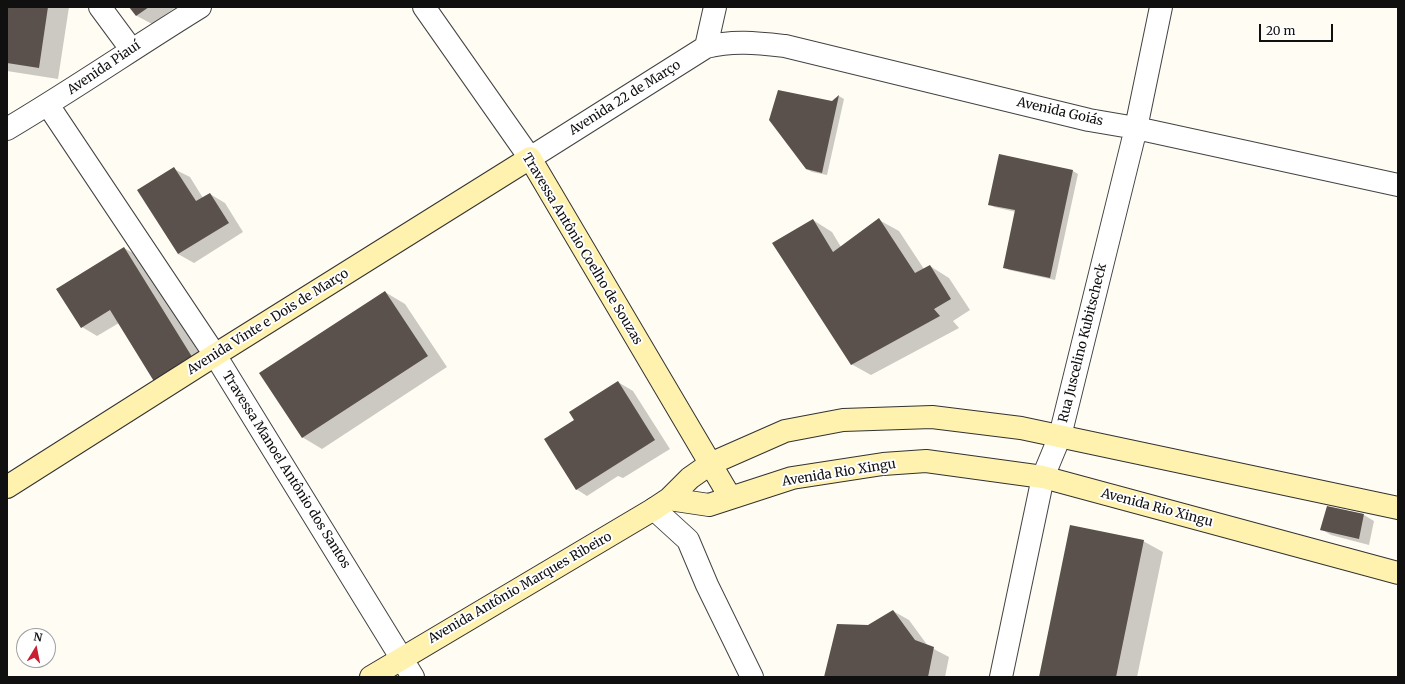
<!DOCTYPE html>
<html>
<head>
<meta charset="utf-8">
<style>
	body { margin:0 }
	#map { position:relative; width:1405px; height:684px; overflow:hidden; background:#fffcf3; font-family:Merriweather,serif }
	canvas { display:block }
	.frame { position:absolute; inset:0; border:8px solid #101010; pointer-events:none }
	.north { position:absolute; left:16px; top:628px; width:40px; height:40px; box-sizing:border-box; background:#fff; border:1px solid #9f9f9f; border-radius:50%; rotate:10deg; font-size:11px; font-weight:700; line-height:16px; text-align:center; color:#101010 }
	.north::after { content:''; display:block; margin:auto; width:14px; height:18px; background:#ca1e32; clip-path:polygon(50% 0,100% 100%,50% 72%,0 100%) }
	.scale { position:absolute; left:1259px; top:24px; width:74px; height:18px; box-sizing:border-box; border:2px solid #101010; border-top:0; padding-left:5px; font-size:12px; line-height:14px; white-space:nowrap; color:#101010; -webkit-text-stroke:3px #fff; paint-order:stroke }
</style>
</head>
<body>
<div id="map">
<canvas width="1405" height="684"></canvas>
<div class="frame"></div>
<div class="north">N</div>
<div class="scale">20 m</div>
</div>
<script>
const context = document.querySelector('canvas').getContext('2d');
context.lineJoin = 'round';
function fillPath(path, color) { context.fillStyle = color; context.fill(path, 'evenodd'); }
function stroke(path, color, width, dash) { context.strokeStyle = color; context.lineWidth = width; context.lineCap = dash ? 'butt' : 'round'; context.setLineDash(dash || []); context.stroke(path); }
function drawText(font, color, halo, rows, align = 'center') {
  context.font = font + ' Merriweather,serif'; context.lineWidth = 4; context.setLineDash([]); context.textBaseline = 'middle'; context.strokeStyle = halo; context.fillStyle = color; for (const [text, x, y, turn = 0] of rows) {
    context.save(); context.translate(x, y); context.rotate((+turn || 0) * Math.PI / 180); context.textAlign = isNaN(turn) ? turn : align; if (halo) context.strokeText(text, 0, 0); context.fillText(text, 0, 0); context.restore();
  }
}
fillPath(new Path2D(`
	M7 7H69L58 79 7 71Z
	M131 7H176L152 24 137 16Z
	M839 96 844 99 827 175 812 172 806 169 832 102Z
	M1000 155 1073 171 1078 174 1055 280 1009 270 1004 267 1016 212 994 207 989 204Z
	M174 169 190 177 203 198 210 194 225 203 243 232 194 263 178 254Z
	M813 220 832 232 841 247 879 220 899 231 924 269 930 266 949 278 970 310 953 321 959 328 871 375 851 364Z
	M124 248 140 257 209 369 119 323 97 336 82 327Z
	M385 292 405 304 447 367 322 449 302 437Z
	M618 382 633 391 670 449 623 478 618 476 587 496 576 489 574 421Z
	M1364 515 1374 521 1369 545 1331 535 1321 529Z
	M1143 541 1163 552 1137 677H1040Z
	M893 611 909 620 928 646 949 657 945 677H825Z`), '#0003');
fillPath(new Path2D(`
	M7 7H48L39 68 7 63Z
	M129 7H149L136 16Z
	M778 90 832 101 839 95 822 173 806 169 769 120Z
	M999 154 1073 170 1050 278 1003 268 1015 210 988 205Z
	M174 167 196 201 210 193 229 223 178 254 137 190Z
	M879 218 915 273 930 265 951 299 934 309 940 316 851 365 772 243 813 219 833 252Z
	M124 247 194 360 155 383 110 310 81 328 56 289Z
	M385 291 428 356 302 438 259 373Z
	M618 381 655 440 576 490 544 439 574 420 569 412Z
	M1327 506 1364 514 1359 539 1320 530Z
	M1070 525 1144 540 1116 677H1039Z
	M893 610 915 640 934 647 928 677H824L837 624 868 625Z`), '#5a504c');
const street = new Path2D(`
	M100 7 131 49
	M424 7 530 158 706 47C733 40 758 43 785 46L1089 120 1136 128 1398 185
	M706 47 715 7
	M48 105 215 355 413 677
	M7 129C73 90 135 47 200 7
	M654 509 688 540 707 585 752 677
	M1001 677 1043 477 1060 436 1136 128 1161 7`);
const secondary = new Path2D(`
	M7 487 215 355 530 158 730 497
	M669 499 709 505 792 478 883 464 926 461 1043 477 1398 573
	M371 677 654 509 669 499 690 478 710 464 785 431 843 420 932 417 1021 428 1398 508`);
stroke(street, '#434343', 24);
stroke(secondary, '#323232', 24);
stroke(street, '#fff', 22);
stroke(secondary, '#fff1ae', 22);
drawText('13px', '#101010', '#fff', [
	["Avenida Piauí",104,68,-34],
	["Avenida 22 de Março",625,98,-32],
	["Avenida Goiás",1060,112,13],
	["Travessa Antônio Coelho de Souzas",582,249,59],
	["Avenida Vinte e Dois de Março",268,322,-32],
	["Rua Juscelino Kubitscheck",1083,343,-76],
	["Travessa Manoel Antônio dos Santos",286,470,58],
	["Avenida Rio Xingu",839,473,-9],
	["Avenida Rio Xingu",1157,508,15],
	["Avenida Antônio Marques Ribeiro",520,588,-30]
]);
</script>
</body>
</html>
